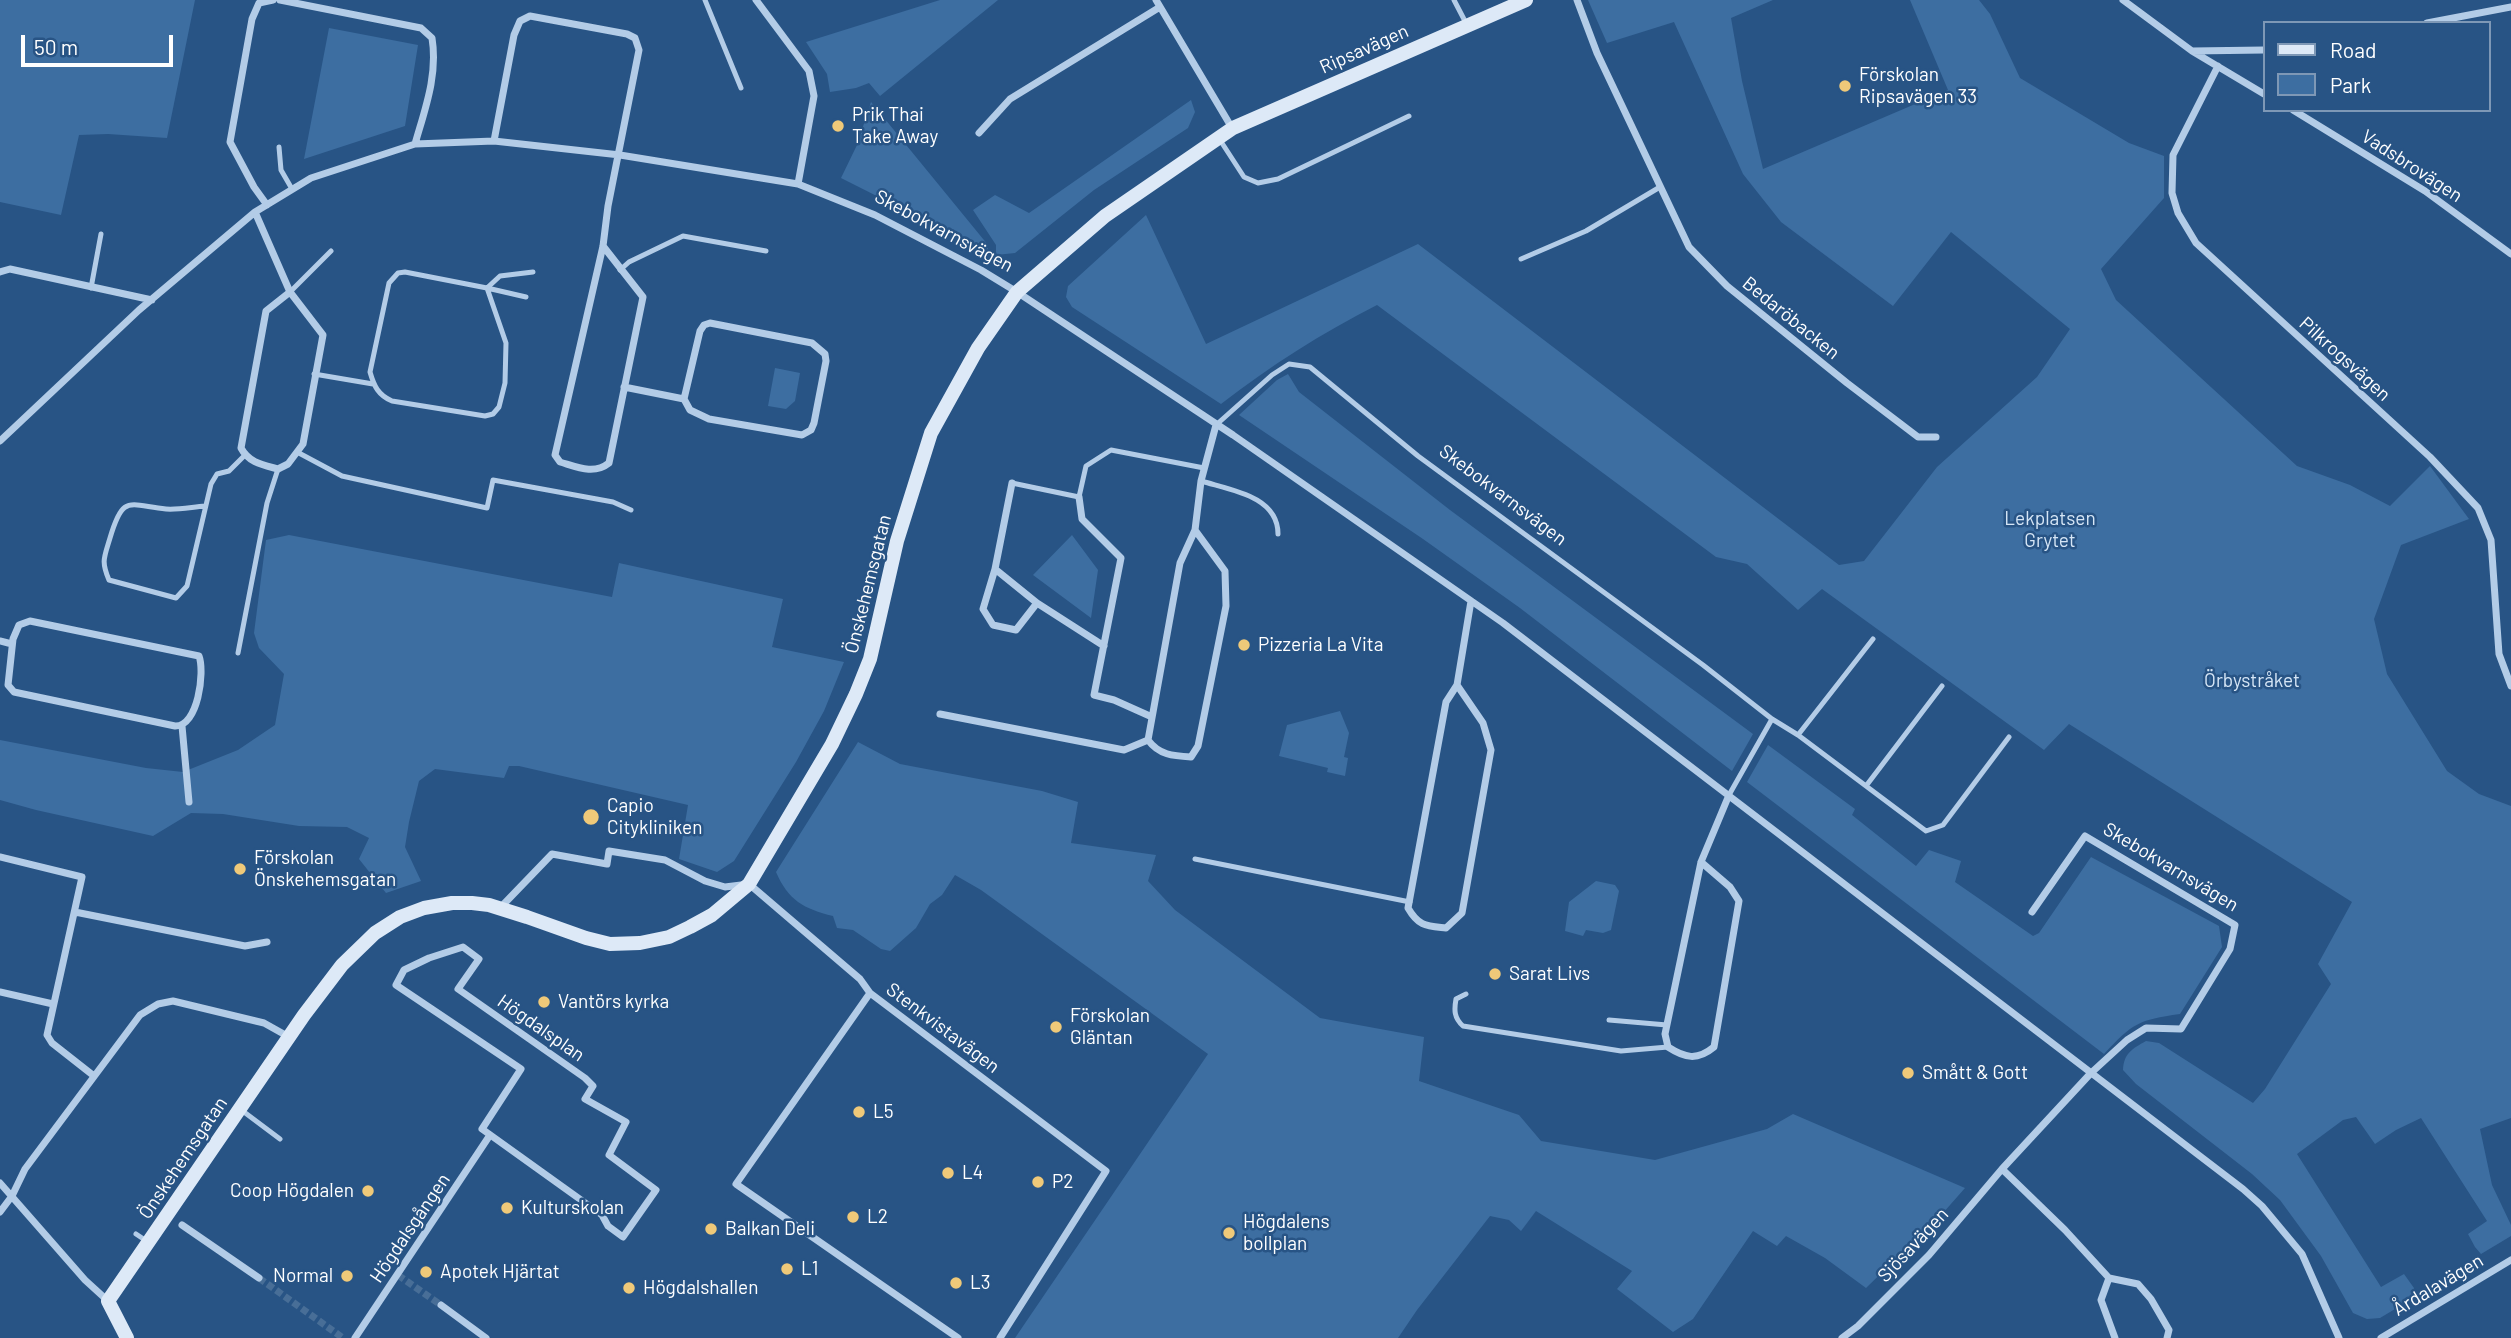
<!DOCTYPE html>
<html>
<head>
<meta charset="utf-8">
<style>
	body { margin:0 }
	#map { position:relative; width:2511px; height:1338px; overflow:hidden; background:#285485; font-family:Barlow,sans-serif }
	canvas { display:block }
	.legend { position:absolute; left:2263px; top:21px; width:228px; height:91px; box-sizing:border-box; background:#285485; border:2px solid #7e98b6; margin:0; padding:9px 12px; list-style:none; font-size:21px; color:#fff }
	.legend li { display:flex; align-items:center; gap:14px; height:35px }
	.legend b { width:35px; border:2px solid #7e98b6 }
	.scale { position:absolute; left:21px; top:35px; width:152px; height:32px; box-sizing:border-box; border:4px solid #fff; border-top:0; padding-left:9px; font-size:21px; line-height:24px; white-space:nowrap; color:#fff; -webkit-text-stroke:5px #285485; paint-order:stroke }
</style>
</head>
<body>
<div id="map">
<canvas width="2511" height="1338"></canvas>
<ul class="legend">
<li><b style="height:9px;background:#dde9f7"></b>Road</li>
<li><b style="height:19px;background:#3d6ea1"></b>Park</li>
</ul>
<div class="scale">50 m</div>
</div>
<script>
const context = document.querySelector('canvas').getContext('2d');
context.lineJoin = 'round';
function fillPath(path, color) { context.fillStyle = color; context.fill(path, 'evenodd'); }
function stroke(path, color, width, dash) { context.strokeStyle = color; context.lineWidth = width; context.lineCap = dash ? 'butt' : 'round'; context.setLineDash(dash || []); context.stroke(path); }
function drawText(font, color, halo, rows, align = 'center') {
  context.font = font + ' Barlow,sans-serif'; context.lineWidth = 5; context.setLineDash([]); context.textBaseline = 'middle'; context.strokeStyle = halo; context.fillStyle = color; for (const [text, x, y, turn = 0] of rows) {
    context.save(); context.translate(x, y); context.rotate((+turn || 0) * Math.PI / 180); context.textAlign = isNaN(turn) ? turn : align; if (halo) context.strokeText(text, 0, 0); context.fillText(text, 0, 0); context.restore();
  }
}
fillPath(new Path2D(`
	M0 0H195L167 138 108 134 79 135 61 215 0 202Z
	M940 0H998L880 96 869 83 856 88 830 92 827 74 806 42Z
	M1588 0H1773L1731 18 1742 81 1763 169 1948 90 1910 0H1979L1990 14 2020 78 2129 143 2164 156V198L2101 269 2116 300 2297 466 2350 485 2390 506 2430 466 2469 519 2401 545 2374 619 2387 674 2447 771 2479 794 2511 806V1118L2480 1129 2492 1185 2511 1225V1236L2481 1254 2475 1247 2468 1234 2487 1221 2421 1118 2396 1130 2375 1144 2356 1117 2343 1120 2297 1154 2381 1287 2404 1274 2414 1288 2415 1297 2380 1318 2367 1319 2353 1313 2321 1256 2280 1200 2252 1174 2136 1084 2123 1070C2124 1053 2132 1049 2146 1041L2159 1043 2253 1103 2265 1089 2331 984 2318 964 2352 902 2069 724 2044 750 1822 589 1798 610 1747 564 1716 557 1377 305C1322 333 1270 366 1221 404L1072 307 1066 297 1068 286 1146 215 1206 344 1418 244 1839 565 1864 561 1937 467 2037 377 2070 329 1951 232 1893 306 1781 222 1743 174 1674 22 1607 43Z
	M329 28 418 45 405 126 304 159Z
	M1191 100 1195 112 1188 128 1094 190 1015 253 996 255V245L973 210 995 195 1029 213Z
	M871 102 988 245V252L841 178 857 145Z
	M775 368 800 373 795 401 786 409 768 406Z
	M1288 374 1299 392 1450 510 1753 734 1732 771 1520 608 1423 539 1239 415 1277 380Z
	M289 535 612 597 619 563 783 599 772 647 844 662 824 711 796 762 734 861 717 872 679 859 688 805 519 766H509L504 778 435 769 419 781 409 822 405 847 421 881 386 893 359 859 369 838 347 827 299 826 223 814 191 813 153 836 36 810 0 800V740L146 768 183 772 238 750 275 725 284 674 259 648 254 633 266 540Z
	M1072 535 1098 570 1091 618 1033 575Z
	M1340 711 1349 733 1344 757 1348 758 1345 776 1327 772 1328 768 1279 756 1287 725Z
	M858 742 900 764 1042 791 1078 802 1071 843 1156 855 1148 881 1175 910 1320 1018 1424 1037 1419 1081 1519 1115 1541 1141 1655 1160 1767 1129 1793 1114 1965 1188 1943 1213 1866 1288 1825 1258 1786 1236 1777 1246 1753 1231 1693 1319 1673 1332 1617 1289 1632 1271 1536 1211 1521 1231 1509 1220 1490 1216 1417 1310 1398 1338H1015L1208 1054 981 890 955 875 942 895 930 904 916 928 890 951 881 949 853 930 837 928 833 916C804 909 788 900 776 872Z
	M1768 745 1855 809 1852 815 1916 866 1929 850 1961 861 1955 882 2033 936 2039 933 2091 857 2219 926 2222 947 2180 1014C2138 1020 2133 1023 2104 1054L1747 782Z
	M1596 881 1615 885 1619 891 1611 930 1603 933 1586 930 1583 936 1565 931 1569 902Z`), '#3d6ea1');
stroke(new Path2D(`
	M398 1275 441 1305
	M259 1278 343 1338`), '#486e97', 7, [7, 3.5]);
stroke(new Path2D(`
	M705 0 741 88
	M1454 0 1467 25
	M1220 140 1244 177 1258 183 1278 179 1409 116
	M279 147 281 170 292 189
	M1521 259 1586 231 1660 187
	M620 270 629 262 683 236 766 251
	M405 272 487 288 506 343 505 383 499 407 493 414 485 416 392 401C378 395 374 386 370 372L389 283 398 273Z
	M91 288 101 234
	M290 292 331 251
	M526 297 487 288 500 276 533 272
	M314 374 373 384
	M1216 425 1272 375 1289 364 1310 367 1418 456 1703 665 1772 719 1729 795
	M297 452 342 476 487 508 493 480 613 502 631 510
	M1201 481C1231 490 1278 496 1278 534
	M1012 483 1079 497 1086 466 1111 450 1204 468
	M205 506C192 507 178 510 166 509 128 505 123 494 110 538 104 558 101 561 109 580L176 598 187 586 211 484 217 474 229 471 245 455
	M238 653 267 503 278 469
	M1772 719 1798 735 1926 831 1943 825 2009 737
	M1798 735 1873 639
	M1866 786 1942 686
	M1195 859 1410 902
	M1466 994 1456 999C1454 1010 1454 1018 1463 1026L1621 1051 1668 1047
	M1609 1020 1667 1025
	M240 1109 280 1139
	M136 1234 148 1242`), '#b3cce7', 5);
stroke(new Path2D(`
	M280 0 421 28 432 38C438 75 425 109 415 144
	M756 0 809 71 814 96 798 184
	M1156 0 1232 128
	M1577 0 1597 53 1689 247 1727 286 1847 383 1918 437H1936
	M2123 0 2192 51 2264 50
	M2427 23 2511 7
	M2192 51 2264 94
	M2218 66 2173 155 2172 193 2178 213 2196 243 2430 457 2478 508 2491 540 2499 654 2511 686
	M2293 110 2425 191 2511 254
	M979 133 1010 99 1160 7
	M494 141 514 35 520 21 530 16 627 34 635 38 639 50 608 206 603 246 555 455 560 462C577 467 594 475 609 463L643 297 603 246
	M267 205 254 187 230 142 252 19 259 3 273 0
	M255 212 290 292 323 335 303 444 288 464 278 469C263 465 249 463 241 448L266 311 290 292
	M0 272 10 269 152 300
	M624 387 684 399 690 410 709 419 802 435 811 430 814 423 826 361 825 354 812 343 710 323 704 325 700 331 684 399
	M0 441 139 310 255 212 311 178 415 144 494 141 620 155 798 184 875 215 981 270 1017 292 1233 435 1503 623 2243 1189 2262 1206 2302 1254 2339 1338
	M1012 483 995 569 1037 603 1104 646
	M1079 497 1082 519 1121 558 1094 695 1114 700 1152 717
	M1195 530 1225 571 1226 606 1198 746 1191 757C1173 756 1159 755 1148 740L1180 563 1195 530 1201 481 1216 425
	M995 569 983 609 993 625 1016 630 1037 603
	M30 621 199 656C205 672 198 727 175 726L14 692 8 685 13 639 19 625Z
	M0 641 12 644
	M1457 685 1483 723 1491 750 1462 913 1446 928C1427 926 1419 927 1408 908L1446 702 1457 685 1471 601
	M940 714 1124 750 1148 740
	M182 726 189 802
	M0 857 82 877 47 1035 52 1043 94 1076
	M1701 862 1730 887 1739 901 1714 1047C1697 1061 1685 1058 1668 1047L1665 1034 1701 862 1729 795
	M500 908 552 854 607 864 609 851 665 860 705 881 725 887 749 884 860 979 870 993 1106 1171 1000 1338
	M75 912 245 946 267 942
	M463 947 479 959 458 989 585 1078 593 1086 585 1099 626 1122 609 1155 656 1190 623 1237 608 1226 602 1215 482 1129 521 1069 396 985 404 970 429 958Z
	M0 992 53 1004
	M870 993 736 1184 958 1338
	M2002 1169 2065 1230 2109 1278 2138 1284 2151 1299 2169 1330 2167 1338
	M0 1183 85 1280 108 1301
	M0 1212 12 1196 25 1169 140 1015 158 1004 173 1001 264 1023 289 1037
	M182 1225 259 1278
	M2109 1278 2101 1300 2115 1338
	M441 1305 486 1338
	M355 1338 490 1135
	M1842 1338 1858 1326 1929 1255 2002 1169 2091 1073 2127 1040 2146 1028 2181 1029 2230 949 2235 925 2085 836 2032 912
	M2381 1338 2511 1260`), '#b3cce7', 7);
stroke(new Path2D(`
	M127 1338 108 1301 304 1015 342 965 375 933 400 917 424 908 452 903H472L489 905 527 917 586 938 610 944 640 943 669 937 690 927 712 915 749 884 832 744 856 694 870 659 897 541 931 433 978 348 1017 292 1105 216 1233 128 1526 0`), '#dde9f7', 14);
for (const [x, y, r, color] of [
	[1845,86,7,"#efc979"],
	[838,126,7,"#efc979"],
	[1244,645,7,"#efc979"],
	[591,817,9,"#efc979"],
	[240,869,7,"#efc979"],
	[1495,974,7,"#efc979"],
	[544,1002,7,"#efc979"],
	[1056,1027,7,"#efc979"],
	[1908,1073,7,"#efc979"],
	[859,1112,7,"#efc979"],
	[948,1173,7,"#efc979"],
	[1038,1182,7,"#efc979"],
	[368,1191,7,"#efc979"],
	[507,1208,7,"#efc979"],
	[853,1217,7,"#efc979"],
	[711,1229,7,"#efc979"],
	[1229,1233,7,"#efc979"],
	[787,1269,7,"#efc979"],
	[426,1272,7,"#efc979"],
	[347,1276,7,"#efc979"],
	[956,1283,7,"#efc979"],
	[629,1288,7,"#efc979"]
]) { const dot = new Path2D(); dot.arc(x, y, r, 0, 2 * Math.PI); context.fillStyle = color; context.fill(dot); stroke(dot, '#285485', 2.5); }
drawText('19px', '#fff', '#285485', [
	["Ripsavägen",1364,49,-24],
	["Vadsbrovägen",2412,166,33],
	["Skebokvarnsvägen",944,231,28],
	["Bedaröbacken",1791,318,39],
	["Pilkrogsvägen",2345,359,42],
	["Skebokvarnsvägen",1503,495,37],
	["Önskehemsgatan",868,584,-76],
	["Skebokvarnsvägen",2171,867,31],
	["Högdalsplan",541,1028,35],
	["Stenkvistavägen",943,1028,37],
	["Önskehemsgatan",183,1158,-56],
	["Högdalsgången",410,1228,-56],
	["Sjösavägen",1913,1245,-47],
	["Årdalavägen",2438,1285,-31]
]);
drawText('19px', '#fff', '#285485', [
	["Förskolan",1859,75],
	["Ripsavägen 33",1859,97],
	["Prik Thai",852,115],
	["Take Away",852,137],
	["Pizzeria La Vita",1258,645],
	["Capio",607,806],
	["Citykliniken",607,828],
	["Förskolan",254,858],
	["Önskehemsgatan",254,880],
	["Sarat Livs",1509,974],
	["Vantörs kyrka",558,1002],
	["Förskolan",1070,1016],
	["Gläntan",1070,1038],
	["Smått & Gott",1922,1073],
	["L5",873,1112],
	["L4",962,1173],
	["P2",1052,1182],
	["Coop Högdalen",354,1191,"right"],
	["Kulturskolan",521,1208],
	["L2",867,1217],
	["Högdalens",1243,1222],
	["bollplan",1243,1244],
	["Balkan Deli",725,1229],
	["L1",801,1269],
	["Apotek Hjärtat",440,1272],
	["Normal",333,1276,"right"],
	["L3",970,1283],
	["Högdalshallen",643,1288]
], 'left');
drawText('19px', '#d6e6f6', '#285485', [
	["Lekplatsen",2050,519],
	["Grytet",2050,541],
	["Örbystråket",2252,681]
]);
</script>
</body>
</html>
